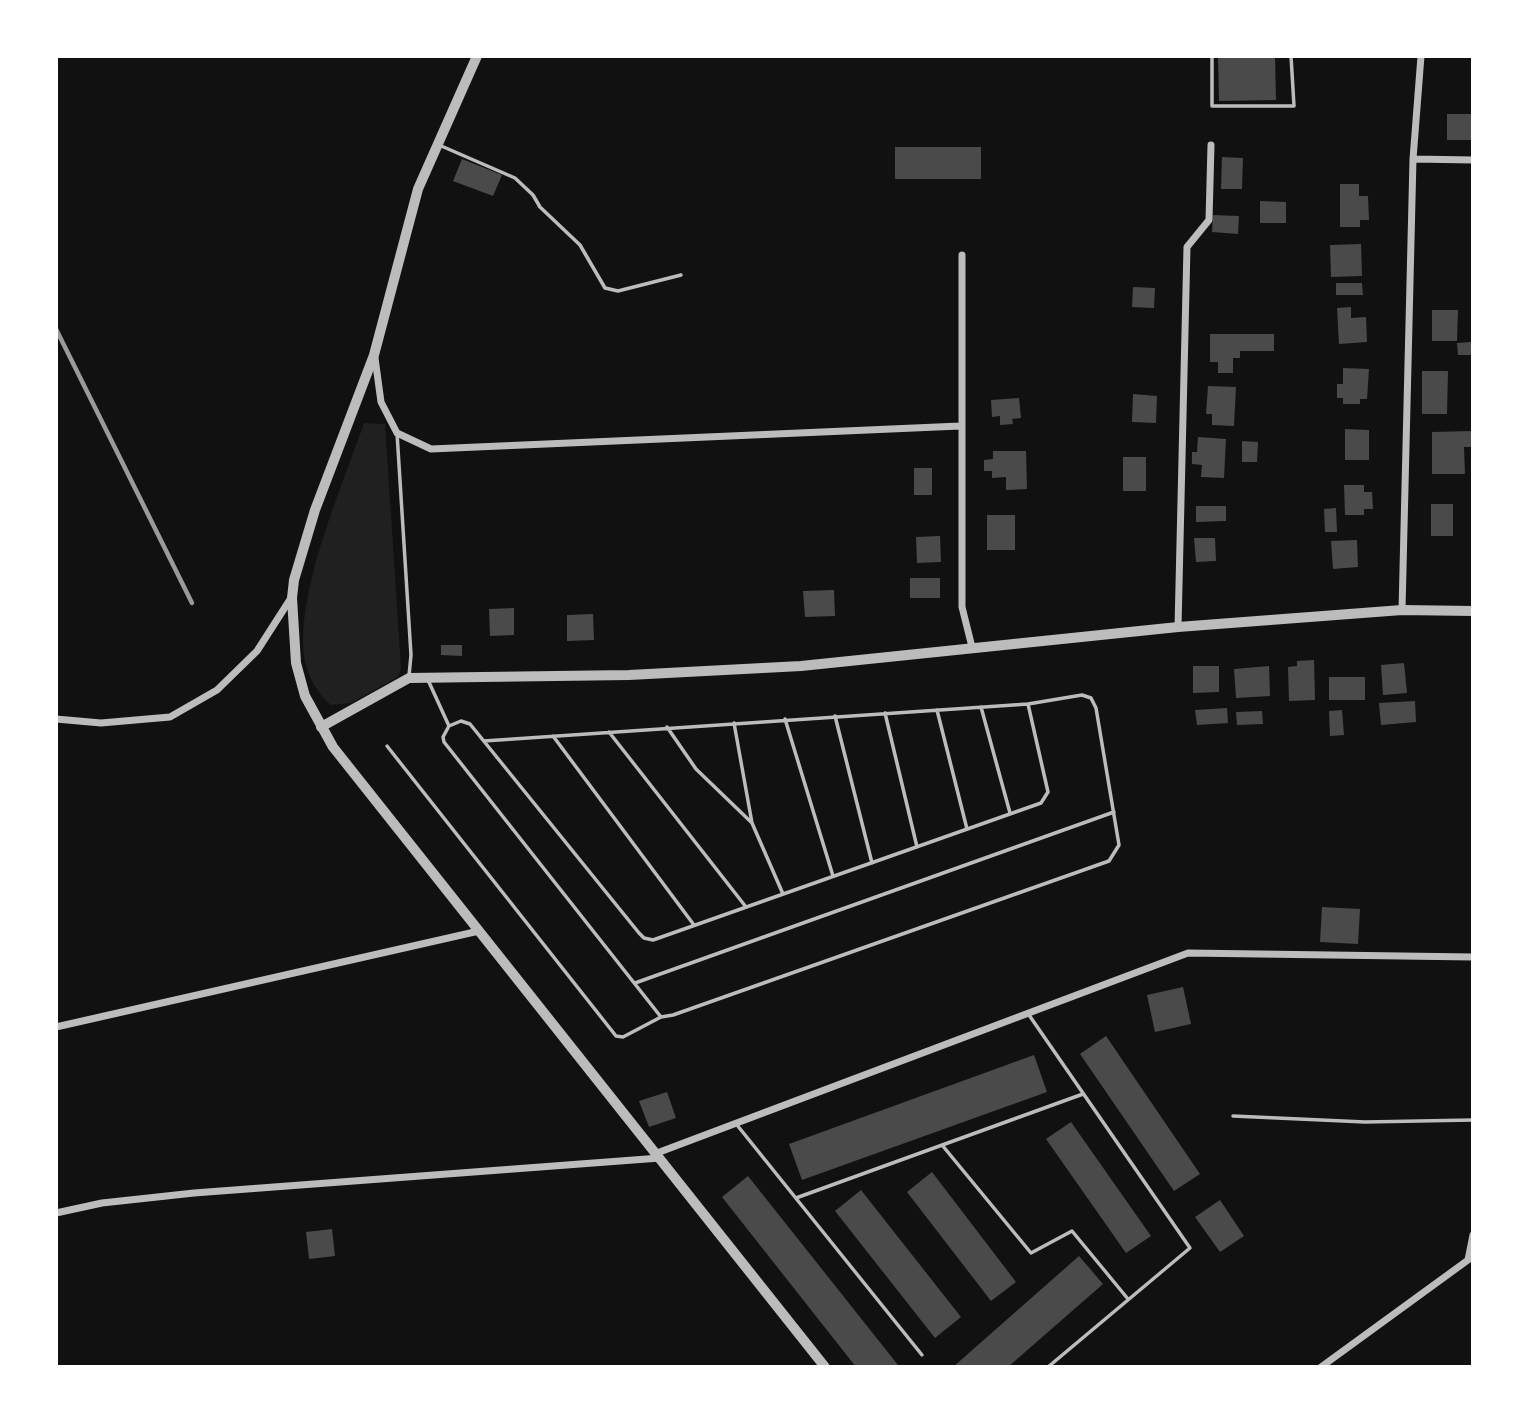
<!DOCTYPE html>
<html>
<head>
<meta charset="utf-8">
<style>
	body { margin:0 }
	#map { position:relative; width:1529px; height:1423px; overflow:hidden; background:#111; font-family:"PT Sans Narrow",sans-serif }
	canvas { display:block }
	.frame { position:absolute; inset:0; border:58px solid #fff; pointer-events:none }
</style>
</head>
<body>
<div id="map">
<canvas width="1529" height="1423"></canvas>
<div class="frame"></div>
</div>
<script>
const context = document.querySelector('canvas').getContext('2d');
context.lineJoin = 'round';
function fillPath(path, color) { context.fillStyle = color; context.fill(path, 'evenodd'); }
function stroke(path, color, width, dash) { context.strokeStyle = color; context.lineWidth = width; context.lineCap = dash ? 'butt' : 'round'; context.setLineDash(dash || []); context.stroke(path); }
fillPath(new Path2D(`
	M364 423 385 424 401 668 398 677 351 703 331 705C314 691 303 667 303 644 302 577 342 487 364 423Z`), '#202020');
fillPath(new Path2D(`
	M1218 56H1275L1276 100 1219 101Z
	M1447 114H1473V140H1447Z
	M895 147H981V179H895Z
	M1222 157 1243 158 1242 189H1221Z
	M462 159 502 175 493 196 453 181Z
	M1340 184H1359V196H1368L1369 220H1360V227H1340Z
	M1260 201 1286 202V223H1260Z
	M1213 215 1239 216 1238 234 1212 232Z
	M1361 244 1362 276 1331 277 1330 245Z
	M1336 283H1362L1363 295H1336Z
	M1133 287 1155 288 1154 308 1132 307Z
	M1351 307V318L1366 317 1367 342 1339 344 1337 308Z
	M1432 310H1458L1457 341H1432Z
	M1210 334H1274V351H1240V358H1233V373H1218V362H1210Z
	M1471 342 1472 355H1458L1457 343Z
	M1343 368 1369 369 1367 399H1360V404H1343V398H1337V384H1343Z
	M1422 371H1448L1447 414H1422Z
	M1208 386 1236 387 1234 426 1212 425V414H1206Z
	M1133 394 1157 396 1156 423 1132 422Z
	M1019 398 1021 418 1012 419 1013 424 1000 425V416L992 417 991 400Z
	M1345 429 1369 430V460H1345Z
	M1473 431V447H1464L1465 474H1432V432Z
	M1198 437 1226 439 1224 478 1201 477 1202 465 1192 464V452H1197Z
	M1242 441 1258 442 1257 462H1242Z
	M993 451H1026L1027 489 1006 490V477L992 478V471H984V460L993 459Z
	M1123 457H1146V491H1123Z
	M914 468H932V495H914Z
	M1344 485H1364V492H1372L1373 509H1364V515H1345Z
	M1431 504H1453V536H1431Z
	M1196 506H1226V521L1196 522Z
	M1336 508 1337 532H1325L1324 509Z
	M987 515H1015V550H987Z
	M940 536 941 562 917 563 916 537Z
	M1194 538H1215L1216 561 1196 562Z
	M1357 540 1358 567 1333 569 1331 541Z
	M910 578H940V598H910Z
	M834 590 835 616 805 617 803 591Z
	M514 608V635L490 636 489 609Z
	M593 614 594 640 567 641V615Z
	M441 645H462V656L441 655Z
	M1314 660 1315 700 1289 701 1288 667 1297 666V661Z
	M1404 663 1407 693 1383 695 1381 665Z
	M1193 666H1219V692L1193 693Z
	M1269 666 1270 696 1236 698 1234 669Z
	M1329 677H1365V700H1329Z
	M1415 701 1416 722 1381 725 1379 703Z
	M1227 708 1228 723 1197 725 1195 710Z
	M1342 710 1344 735 1330 736 1329 711Z
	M1262 711 1263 724 1237 725 1236 712Z
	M1322 907 1360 909 1358 944 1320 942Z
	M1183 987 1191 1024 1155 1032 1147 995Z
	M1106 1036 1200 1174 1174 1191 1080 1054Z
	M1034 1055 1047 1092 802 1180 789 1144Z
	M667 1092 676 1118 649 1127 639 1101Z
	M1071 1122 1151 1236 1126 1253 1046 1139Z
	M932 1172 1016 1282 991 1301 907 1192Z
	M748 1176 898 1365 896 1367H856L722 1197Z
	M861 1190 961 1317 935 1338 835 1211Z
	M1220 1200 1244 1236 1220 1252 1195 1217Z
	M332 1229 335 1256 309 1259 306 1232Z
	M1079 1256 1103 1284 1008 1367H953Z`), '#4a4a4a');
stroke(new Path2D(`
	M1212 56V106H1294L1291 56
	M439 145 515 178 533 195 540 207 580 245 605 288 618 291 681 275
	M397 433 411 655 409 676
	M428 680 449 726 461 721 470 724 639 933 644 938 653 940 1041 803 1048 792 1028 704
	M981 707 1010 813
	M937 710 967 829
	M885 713 917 847
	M835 716 872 863
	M785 719 833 876
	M734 723 752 823 783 894
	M449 726 443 737 444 742 661 1017 673 1015 1109 861 1119 845 1096 708 1091 698 1082 695 1028 704 484 741
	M667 727 696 769 751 822
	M609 732 746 907
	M553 736 694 925
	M387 746 616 1036 623 1037 661 1017
	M635 983 1114 812
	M1029 1015 1190 1248 1048 1367
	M1233 1116 1365 1122 1473 1120
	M737 1125 922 1355
	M942 1145 1031 1253 1072 1231 1128 1299
	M796 1198 1083 1094`), '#bcbcbc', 3.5);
stroke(new Path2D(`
	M1413 159 1473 160
	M962 255V607L972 647
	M375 358 381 402 397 433 431 449 960 426
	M1402 610 1413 159 1421 56
	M1178 627 1187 247 1209 220 1211 145
	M56 719 101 723 170 717 217 690 257 651 291 598
	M56 1027 479 931
	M657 1153 1188 953 1473 957
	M56 1213 102 1203 194 1193 660 1158
	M1321 1367 1468 1260 1473 1235`), '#bcbcbc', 7);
stroke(new Path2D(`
	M477 56 418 189 374 355 315 510 294 580 292 598 296 663 305 696 333 747 825 1367
	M321 727 409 678 629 675 801 666 1178 627 1402 610 1473 611`), '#bcbcbc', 10);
stroke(new Path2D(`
	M56 329 192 603`), '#9a9a9a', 4.5);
</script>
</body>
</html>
